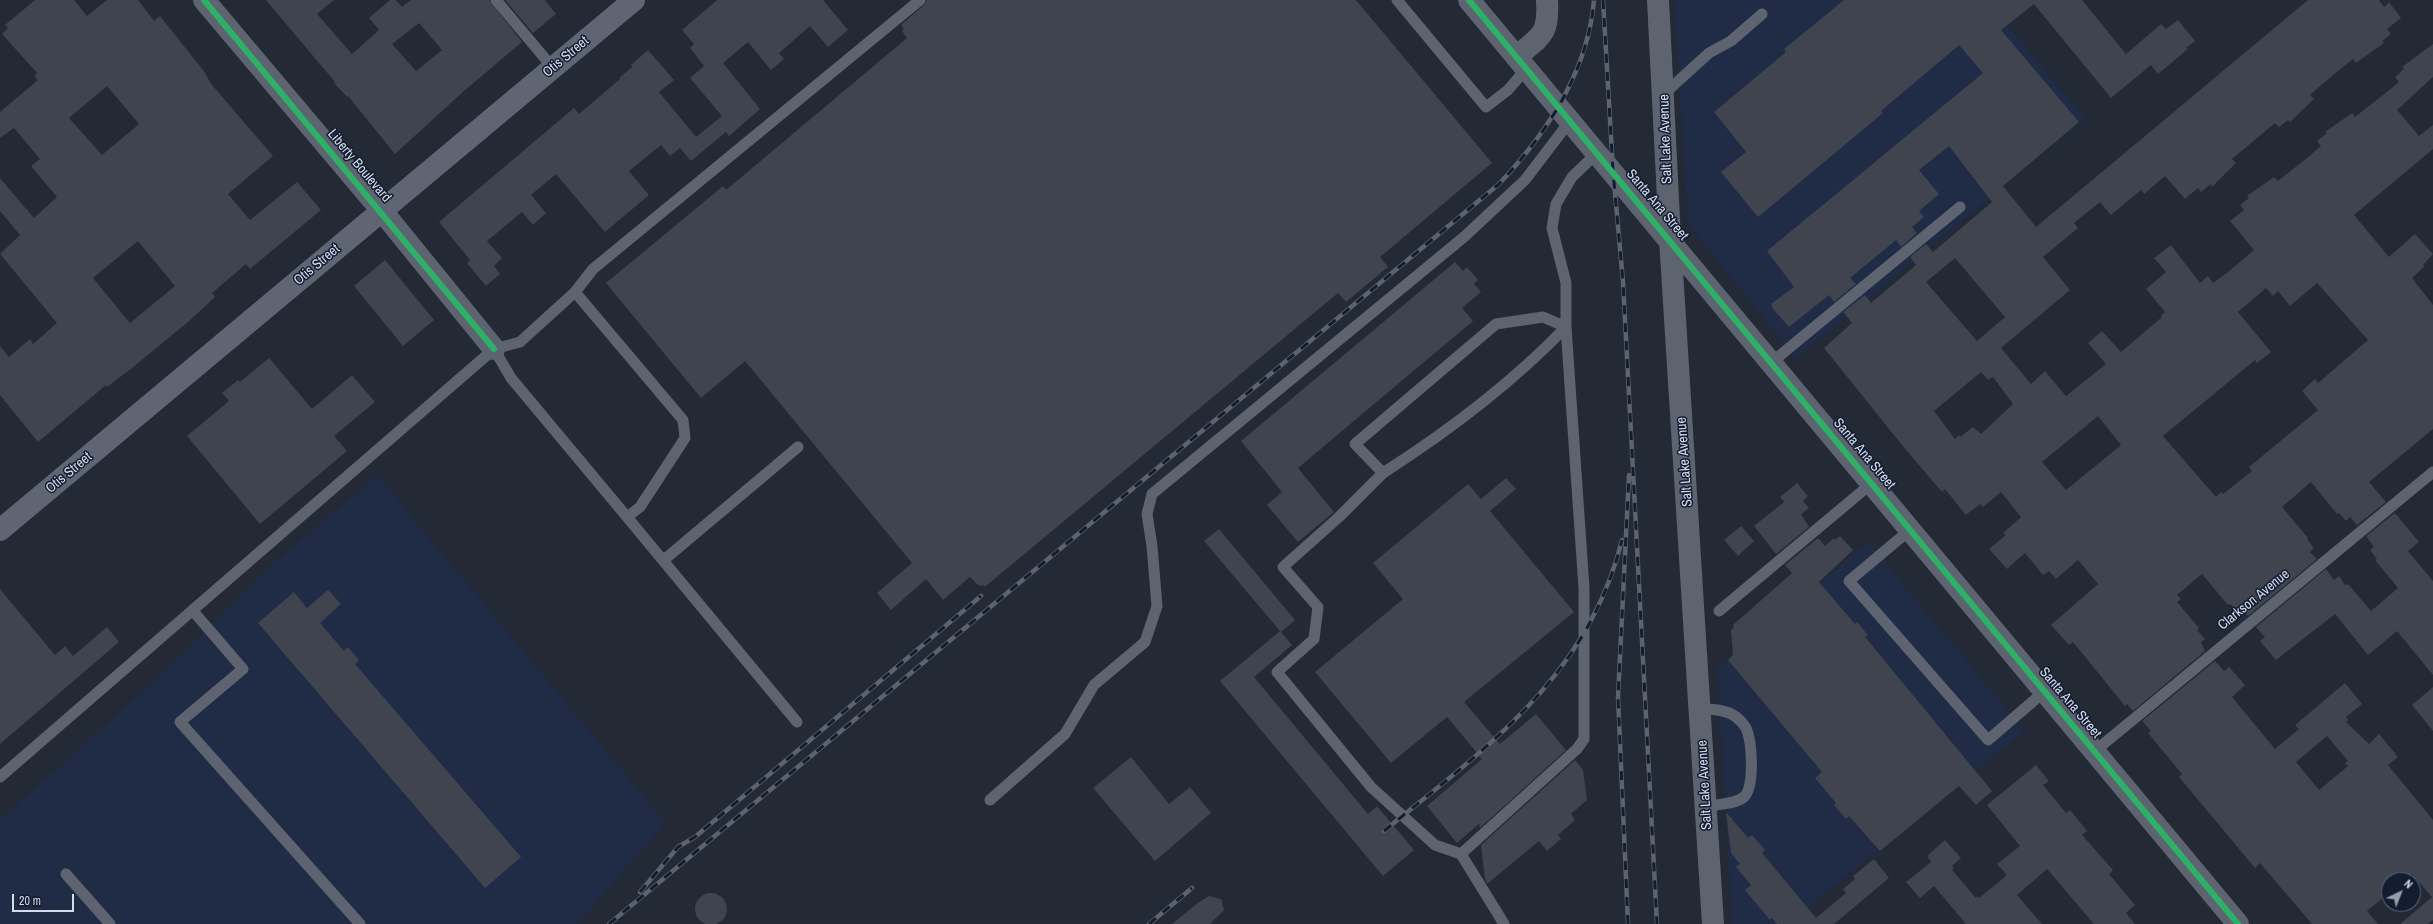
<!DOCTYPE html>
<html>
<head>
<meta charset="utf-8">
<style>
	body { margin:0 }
	#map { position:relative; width:2433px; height:924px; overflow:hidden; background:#232935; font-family:"Archivo Narrow",sans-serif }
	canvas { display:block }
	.north { position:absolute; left:2381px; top:872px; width:40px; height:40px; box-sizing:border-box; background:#131d32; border:1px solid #60697c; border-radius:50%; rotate:43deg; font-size:11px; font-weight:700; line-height:16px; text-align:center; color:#d4dbea }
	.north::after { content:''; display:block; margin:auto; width:14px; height:18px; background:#969dab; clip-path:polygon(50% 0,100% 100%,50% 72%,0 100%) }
	.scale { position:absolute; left:12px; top:894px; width:62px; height:18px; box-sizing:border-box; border:2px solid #d4dbea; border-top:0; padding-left:5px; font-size:12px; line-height:14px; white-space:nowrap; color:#d4dbea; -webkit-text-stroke:3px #131d32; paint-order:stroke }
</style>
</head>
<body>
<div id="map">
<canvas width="2433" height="924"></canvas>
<div class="north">N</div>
<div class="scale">20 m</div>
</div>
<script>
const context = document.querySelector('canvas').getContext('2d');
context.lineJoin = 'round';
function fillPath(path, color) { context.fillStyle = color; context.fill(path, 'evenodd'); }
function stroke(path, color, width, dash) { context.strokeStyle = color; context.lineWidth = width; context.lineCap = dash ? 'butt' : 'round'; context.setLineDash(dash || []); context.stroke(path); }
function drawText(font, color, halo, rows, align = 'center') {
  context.font = font + ' "Archivo Narrow",sans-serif'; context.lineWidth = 3; context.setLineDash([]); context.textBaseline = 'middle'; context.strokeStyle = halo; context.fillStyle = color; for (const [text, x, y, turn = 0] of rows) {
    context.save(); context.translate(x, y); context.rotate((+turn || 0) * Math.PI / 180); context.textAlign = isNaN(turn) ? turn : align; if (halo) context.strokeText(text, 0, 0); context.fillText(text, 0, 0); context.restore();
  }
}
fillPath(new Path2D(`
	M1674 0H1986L2086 118 1796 359 1688 223Z
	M377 475 666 823 577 924H0V820L180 657 277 560Z
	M1868 542 2025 731 1808 907 1822 924H1732L1717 667Z`), '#202b45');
fillPath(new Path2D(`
	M35 0H74L87 16 107 0H138L154 21 160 16 203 70 212 85 273 156 228 194 250 220 297 182 321 210 250 269 246 264 212 293 215 297 188 322 132 368 107 387 106 385 38 442 0 395V346L9 357 30 339 33 344 57 323 0 254 20 235 0 211V178L34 218 57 197 31 166 40 159 14 128 0 138V112L38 80 34 76 37 73 2 34 8 28 5 25ZM107 86 139 124 102 155 69 118ZM138 241 175 286 130 323 93 278Z
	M266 0H334L317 14 352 54 379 30 369 18 390 0H396L402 7 411 0H489L522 42 464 91 395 154 348 96 347 97 334 83 335 82ZM419 23 442 50 416 71 392 44Z
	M505 0H545L556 14 533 33Z
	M717 0H823L848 30 828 47 810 26 779 53 784 59 771 70 748 42 723 63 760 109 729 136 726 132 691 161 680 148 670 156 661 145 629 171 649 195 605 232 556 174 531 195 546 213 533 225 522 212 487 241 502 258 494 266 500 274 486 286 467 263 470 260 439 222 574 108 579 114 620 79 619 78 632 67 631 65 648 50 674 80 659 92 696 137 722 116 690 78 704 66 690 48 694 44 682 30Z
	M927 0H1356L1492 163 1380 257 1388 267 1346 302 1338 293 986 586 978 585 970 577 943 600 926 579 891 610 877 593 912 563 745 361 701 398 606 283 723 186 726 190 907 38 902 31 904 29 901 25 924 5Z
	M1844 0H2082L2126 54 2161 24 2166 29 2178 20 2195 41 2186 48 2188 49 2158 74 2151 65 2111 98 2034 4 2001 30 2079 122 2003 186 2036 227 2308 0H2379L2384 7 2389 2 2401 18 2387 29 2391 34 2382 41 2384 43 2356 63 2353 59 2333 75 2310 95 2314 99 2290 122 2288 120 2279 127 2275 123 2232 159 2236 163 2212 187 2211 184 2201 192 2198 188 2185 199 2165 176 2144 194 2141 190 2111 215 2100 202 2074 223 2078 228 2043 257 2070 290 2001 348 2031 384 2045 371 2066 396 2106 364 2088 343 2102 331 2121 352 2162 317 2161 316 2165 312 2146 289 2166 272 2154 258 2171 245 2200 283 2208 276 2213 283 2228 272 2254 250 2230 221 2244 210 2240 205 2249 198 2247 196 2274 177 2278 181 2308 157 2321 146 2317 141 2327 133 2325 132 2352 113 2355 117 2383 95 2399 82 2395 77 2404 69 2402 67 2433 44V77L2397 110 2419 136 2433 125V149L2354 215 2389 257 2415 234 2433 254 2423 265 2425 266 2412 278 2433 305V429L2369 482 2386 502 2357 525 2350 517 2346 521 2339 513 2337 514 2311 482 2282 507 2308 538 2307 539 2314 548 2310 552 2317 559 2248 616 2241 608 2237 612 2230 604 2228 605 2202 574 2177 595 2181 599 2177 602 2199 628 2197 630 2205 639 2201 642 2205 651 2133 711 2127 704 2125 706 2073 642 2069 645 2051 625 2098 584 2078 560 2056 579 2049 571 2043 575 2025 553 2007 569 1989 549 2006 535 2003 533 2021 517 2001 492 1983 507 1980 504 1966 515 1945 489 1942 492 1906 450 1824 348 1852 323 1843 312 1865 295 1871 303 1916 265 1910 257 1926 244 1933 252 1992 202 1949 146 1919 170 1939 194 1919 211 1924 217 1912 227 1917 233 1901 247 1896 240 1850 278 1856 284 1834 302 1829 295 1789 327 1773 309 1771 304 1794 287 1767 251 1983 73 1959 45 1881 111 1883 113 1758 217 1721 172 1746 152 1714 112 1786 52 1784 49ZM1955 258 2005 317 1977 341 1926 282ZM2317 283 2368 340 2318 383 2315 379 2302 391 2318 410 2249 467 2252 471 2223 494 2221 492 2216 497 2163 436 2255 360 2257 363 2271 352 2238 312 2266 288 2273 296 2278 291 2290 306ZM1981 372 1988 380 1993 377 2013 404 1981 434 1973 427 1960 437 1959 435 1955 439 1934 411ZM2098 416 2121 445 2066 490 2042 462Z
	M385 260 434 320 403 346 354 286Z
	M1455 262 1463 271 1467 267 1478 280 1474 284 1481 292 1462 308 1473 321 1298 468 1334 512 1298 542 1267 505 1282 492 1241 441Z
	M269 358 312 409 352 375 375 402 334 436 347 451 260 524 187 436 229 401 222 393 238 380 240 382Z
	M1506 478 1516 489 1490 511 1574 612 1464 702 1500 744 1536 714 1566 750 1480 828 1479 824 1457 843 1427 806 1482 759 1447 717 1391 763 1315 672 1403 599 1373 563 1468 484 1481 499Z
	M1797 483 1808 496 1803 501 1809 508 1801 514 1809 527 1776 554 1754 526 1784 502 1780 497Z
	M2395 513 2419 542 2408 551 2433 581V675L2397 631 2368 655 2335 614 2276 660 2260 641 2265 637 2256 627 2326 569 2334 580 2339 576 2345 585 2348 584 2371 611 2398 588 2375 560 2377 559 2370 550 2374 547 2366 536Z
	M1741 526 1754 541 1738 556 1724 540Z
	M1219 529 1295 620 1281 632 1292 645 1254 677 1368 814 1377 806 1414 850 1383 876 1220 681 1280 631 1204 541Z
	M1840 536 1853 550 1819 582 1855 624 1857 622 1868 635 1865 637 1992 791 1976 805 1959 786 1880 851 1849 816 1846 819 1834 805 1836 803 1815 778 1822 772 1728 660 1733 655 1731 630 1734 627 1733 625 1792 573 1785 565 1818 538 1825 546 1834 538 1835 540Z
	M0 589 55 655 65 646 73 656 107 627 119 642 0 744Z
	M328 590 341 604 320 623 344 651 348 647 359 660 355 664 521 857 485 888 258 623 294 592 307 608Z
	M2215 661 2224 671 2229 667 2245 685 2232 697 2275 749 2299 729 2295 725 2345 683 2362 704 2346 717 2348 720 2346 722 2369 744 2379 734 2398 757 2388 765 2433 820V920L2428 924H2400L2432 897 2412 874 2404 880H2389V893L2367 911 2378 924H2312L2260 863 2255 868 2179 777 2182 774 2148 733 2151 731 2142 721ZM2327 736 2348 761 2345 763 2348 766 2319 790 2296 762Z
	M2433 687V731L2412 705Z
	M1131 757 1169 804 1190 787 1211 813 1155 861 1093 788Z
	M1575 760 1583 770 1587 800 1571 814 1575 820 1558 835 1561 839 1547 851 1539 841 1487 884 1485 879 1481 845Z
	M2036 765 2049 781 2043 785 2066 813 2070 810 2087 831 2082 835 2113 870 2109 874 2135 905 2126 913 2135 924H2094L2047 869 2017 895 2042 924H1966L1934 886 1920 898 1906 882 1931 862 1927 856 1945 840 1961 858 1952 866 1954 868 1952 870 1976 898 1978 896 1979 898 2005 877 2006 874 1997 864 2020 846 1987 805Z
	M1726 812 1748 838 1752 835 1765 850 1762 853 1816 918 1846 893 1843 889 1855 879 1853 876 1874 859 1889 878 1834 924H1777L1772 918 1770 920 1745 890 1751 885 1736 867 1740 864 1731 853Z
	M695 909a16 16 0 1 1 32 0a16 16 0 1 1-32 0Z
	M1209 896 1221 899 1224 910 1210 924H1172L1199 902Z`), '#3f444e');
stroke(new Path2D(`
	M496 0 553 68
	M1397 0 1486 107 1508 90 1526 69
	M1664 94 1709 53 1731 41 1762 14
	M1543 317 1566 327C1513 382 1447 432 1383 473L1355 444 1496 324Z
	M494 349 511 378 627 517 640 507 685 438 683 420 575 292
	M1772 362 1960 207
	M1383 473 1339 517 1283 567 1318 607 1314 639 1277 672 1371 787 1435 845 1461 854
	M627 517 797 722
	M1911 529 1849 581 1988 740 2045 691
	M665 559 798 447
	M193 611 243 669 180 722 360 924
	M1719 611 1872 483
	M1700 708C1711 710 1724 709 1733 715 1737 717 1744 724 1746 728 1752 741 1755 786 1744 797 1736 804 1717 804 1706 807
	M2095 751 2433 472
	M0 777 494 349 520 342 575 292 593 269 920 0
	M990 800 1065 734 1094 685 1145 642 1157 606 1152 546 1147 514 1152 494 1464 237 1525 180 1570 121
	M66 874 110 924
	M1504 924 1461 854 1577 749 1584 739V588L1566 327V283L1552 228 1556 204 1572 177 1597 153`), '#5e646f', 11);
stroke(new Path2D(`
	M382 211 494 349`), '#5e646f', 22);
stroke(new Path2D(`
	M204 0 382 211
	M1469 0 2238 924
	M1658 0 1670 239 1713 924
	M1516 57C1542 35 1549 35 1547 0`), '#5e646f', 22);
stroke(new Path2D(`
	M0 530 634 0`), '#5f6573', 22);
const rail = new Path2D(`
	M1603 0 1613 171 1623 282 1657 924
	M1384 831C1487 747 1588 677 1622 540
	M640 892 678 847 695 837 981 596
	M609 924 1499 184C1547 133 1588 72 1594 0
	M1149 924 1192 888
	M1628 924 1618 697 1629 475`);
stroke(rail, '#5d626c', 4.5);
stroke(rail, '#131d32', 3, [9]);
stroke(new Path2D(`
	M204 0 494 349
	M1469 0 2238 924`), '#2db169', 6);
drawText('14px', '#d4dbea', '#131d32', [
	["Otis Street",566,57,-40],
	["Salt Lake Avenue",1666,139,-92],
	["Liberty Boulevard",359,166,50],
	["Santa Ana Street",1657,205,50],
	["Otis Street",317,265,-40],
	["Santa Ana Street",1864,454,50],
	["Salt Lake Avenue",1685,462,-94],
	["Otis Street",69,473,-40],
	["Clarkson Avenue",2254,600,-39],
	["Santa Ana Street",2070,703,50],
	["Salt Lake Avenue",1705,785,-93]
]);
</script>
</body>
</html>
